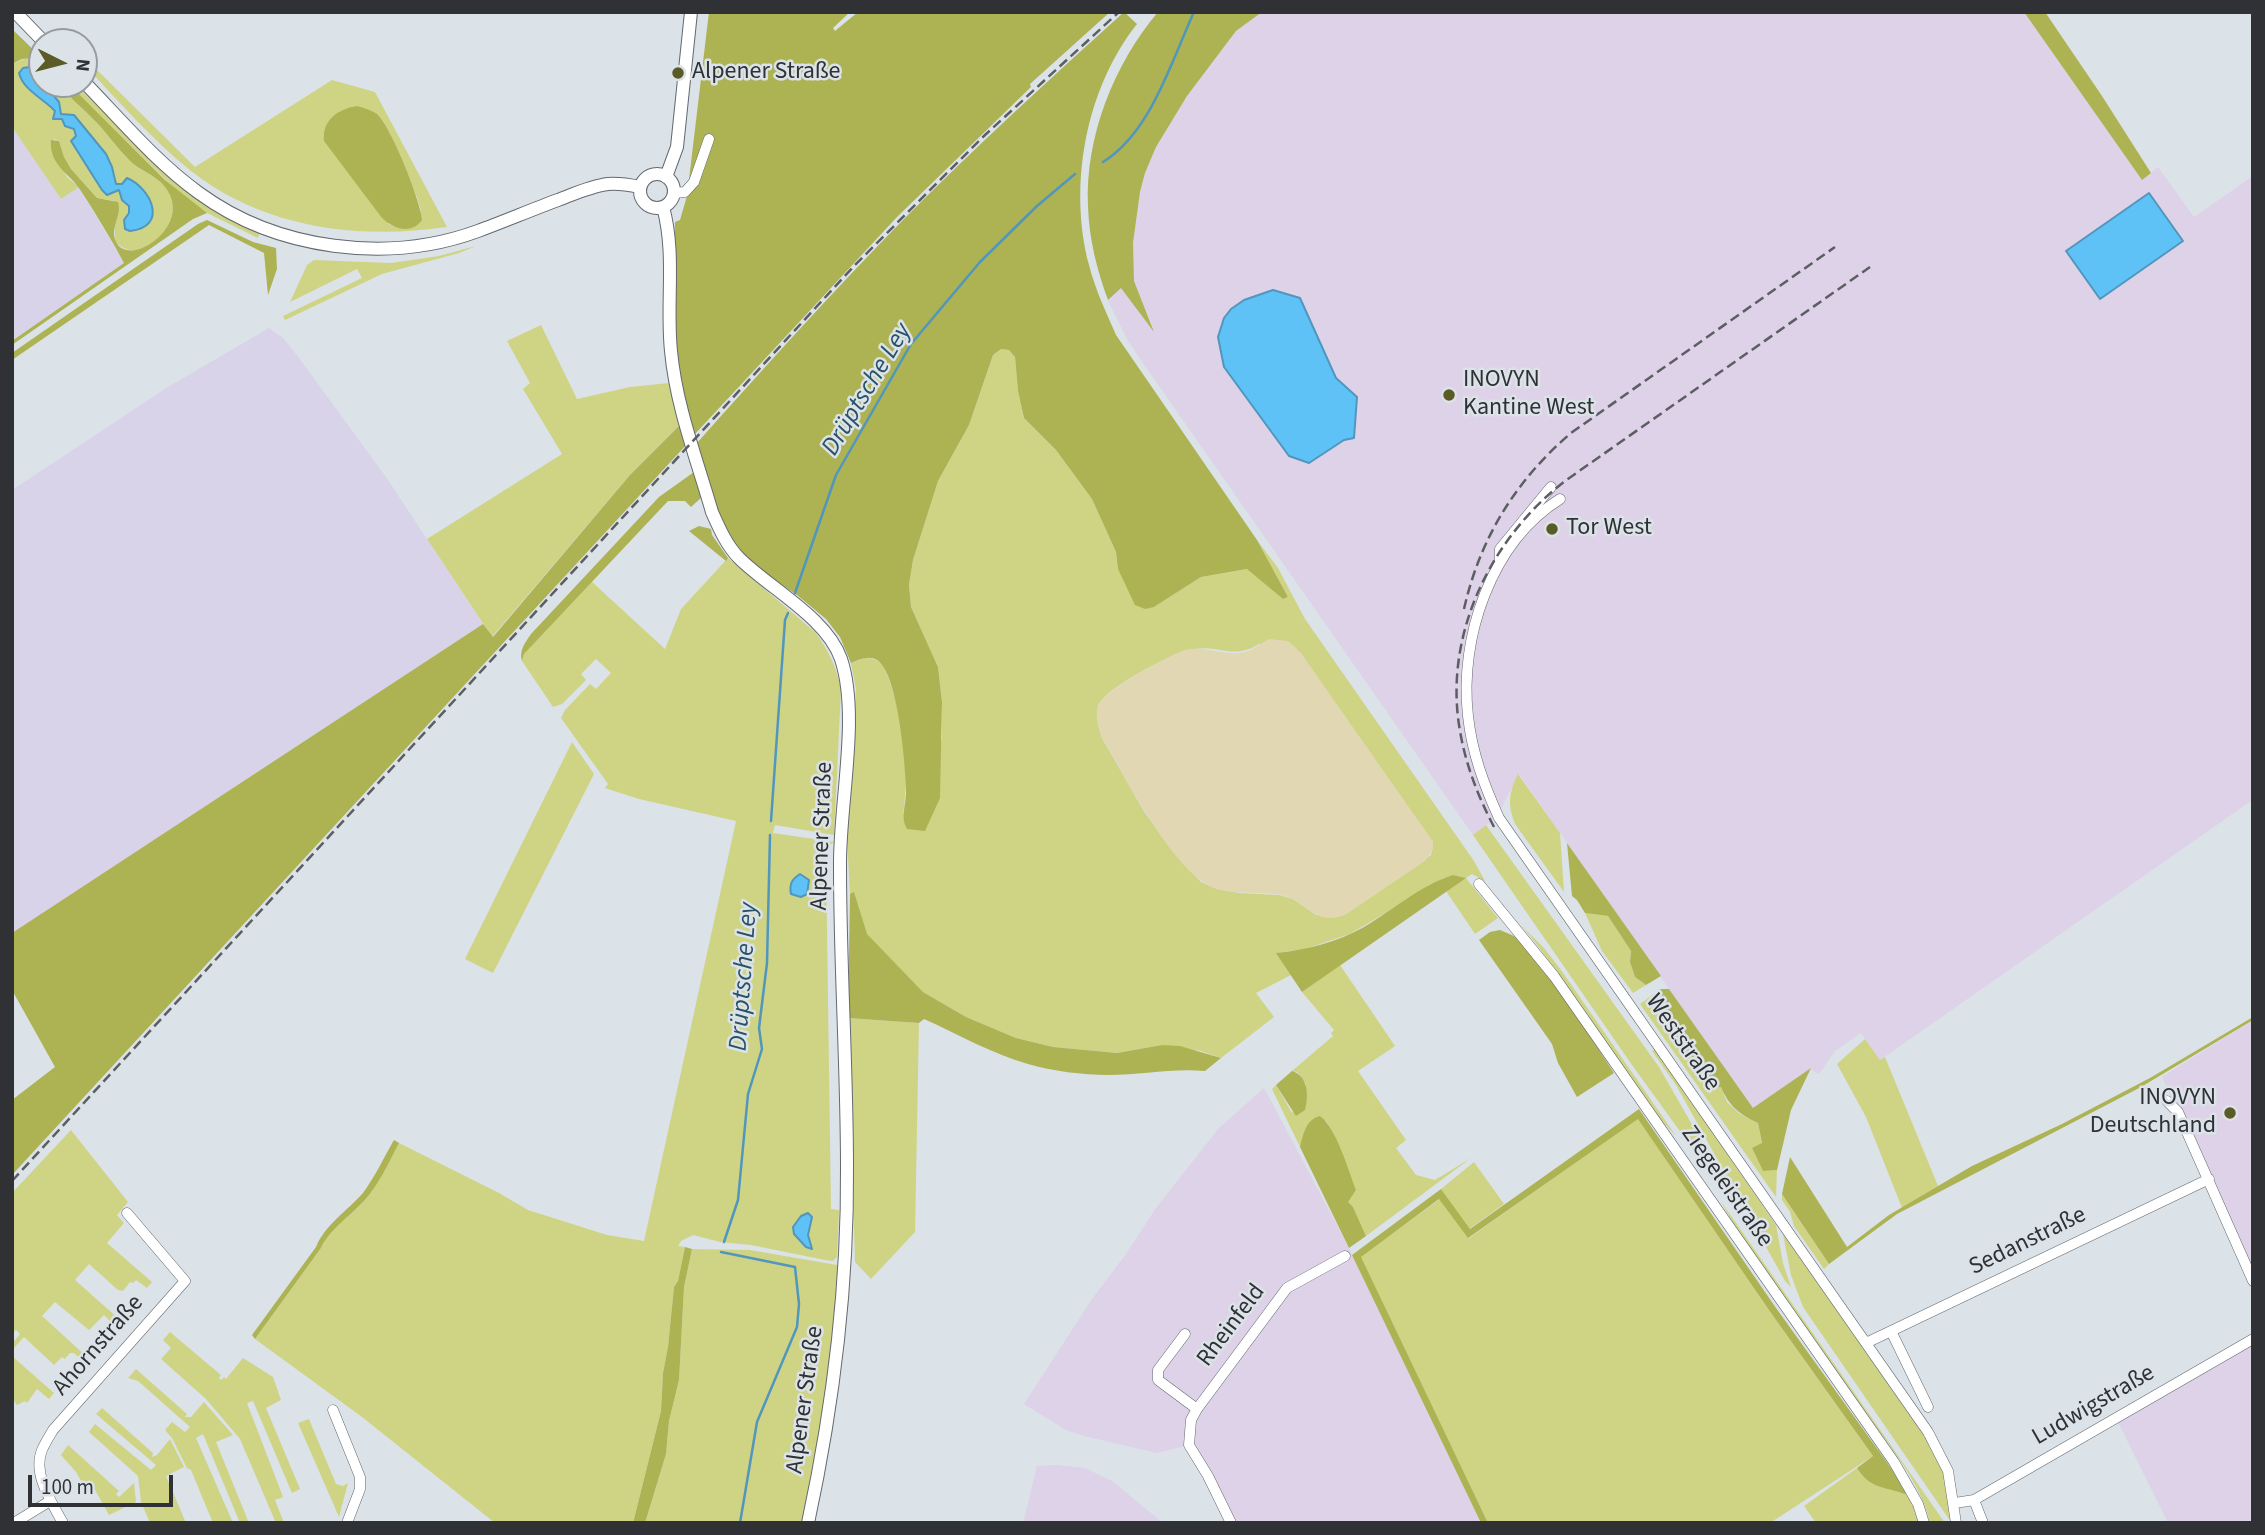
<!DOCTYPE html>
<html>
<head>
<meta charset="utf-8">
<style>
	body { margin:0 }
	#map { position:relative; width:2265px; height:1535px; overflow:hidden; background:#dbe2e8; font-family:"Source Sans 3",sans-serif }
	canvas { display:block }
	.frame { position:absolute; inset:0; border:14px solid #2f3134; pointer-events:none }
	.north { position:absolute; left:28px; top:28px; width:70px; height:70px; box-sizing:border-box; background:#dbe2e8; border:2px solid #969ba0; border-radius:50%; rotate:96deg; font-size:19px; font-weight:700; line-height:28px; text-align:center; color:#2f3134 }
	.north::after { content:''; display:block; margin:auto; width:24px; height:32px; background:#5b5b28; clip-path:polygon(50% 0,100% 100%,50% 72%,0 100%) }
	.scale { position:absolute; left:28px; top:1475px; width:145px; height:32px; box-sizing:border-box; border:4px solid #2f3134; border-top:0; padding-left:9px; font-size:21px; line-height:24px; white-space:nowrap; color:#2f3134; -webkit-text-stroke:5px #dbe2e8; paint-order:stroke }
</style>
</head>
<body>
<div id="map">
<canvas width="2265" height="1535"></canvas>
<div class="frame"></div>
<div class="north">N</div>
<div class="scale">100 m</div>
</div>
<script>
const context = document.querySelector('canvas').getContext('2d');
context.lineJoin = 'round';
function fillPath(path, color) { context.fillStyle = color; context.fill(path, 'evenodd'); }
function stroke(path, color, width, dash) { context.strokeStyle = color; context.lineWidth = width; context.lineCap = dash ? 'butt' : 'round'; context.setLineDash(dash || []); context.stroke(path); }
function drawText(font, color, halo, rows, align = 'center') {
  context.font = font + ' "Source Sans 3",sans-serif'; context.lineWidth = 5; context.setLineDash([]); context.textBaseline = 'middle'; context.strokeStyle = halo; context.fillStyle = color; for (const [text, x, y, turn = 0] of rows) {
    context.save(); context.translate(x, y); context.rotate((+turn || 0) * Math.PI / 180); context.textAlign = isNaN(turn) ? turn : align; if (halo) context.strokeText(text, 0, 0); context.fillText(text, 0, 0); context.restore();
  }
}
fillPath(new Path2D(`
	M12 127 61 199 79 187 124 263 12 341Z
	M269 328 283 338 296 354 386 477 483 624 12 933V490L168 387Z`), '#d9d3e9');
fillPath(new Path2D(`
	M1262 12H2024L2142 180 2158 167 2194 217 2253 176V804L2251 801 1880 1060 1861 1033 1835 1051 1819 1074 1810 1069 1753 1109 1519 774 1496 818 1473 835 1145 366 1127 339 1108 301 1121 287 1153 328 1134 282 1133 243 1140 192 1145 173 1156 147 1187 96 1236 31Z
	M2253 1020V1282L2162 1077Z
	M1264 1088 1349 1248 1481 1523H1231L1189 1445 1157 1453 1084 1436 1066 1430 1024 1404 1092 1299 1126 1254 1156 1208 1218 1129Z
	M2253 1339V1522L2168 1523 2116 1418Z
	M1055 1465 1085 1468 1112 1481 1163 1523H1023L1037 1466Z`), '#ddd2e7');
fillPath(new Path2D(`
	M84 57 195 167 332 80 375 92 447 227C358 240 263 228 191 171 152 140 119 101 84 65ZM390 136 417 197 421 211 404 229 388 224Z
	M27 58 35 59 42 66V84H58C72 100 89 113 103 129 113 140 120 153 131 162 143 173 160 177 169 191 187 222 141 270 116 242 113 227 117 215 115 201L97 198 71 169 64 157 59 141 54 139 51 144 67 177 79 187 61 199 12 127V64Z
	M69 84H75L174 182 220 215 259 234 258 238 207 213 179 193Z
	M476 246 459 253 382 274 285 320 283 316 362 278 357 269 290 302 307 265 314 260 391 263 439 256Z
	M541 325 577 399 630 387 669 383 681 424 630 475 492 637 427 539 562 454 523 389 530 383 507 341Z
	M1001 349 1009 350 1015 357 1018 391 1024 418 1056 450 1092 499 1116 552 1118 569 1154 607 1201 577 1248 569 1283 599 1288 597 1257 540 1278 568 1305 619 1474 861 1485 881 1472 874 1466 878 1498 918 1475 934 1446 891 1465 878 1453 875 1444 878 1350 934 1305 949 1277 953 1291 975 1256 993 1274 1017 1221 1058 1201 1051 1162 1045 1117 1053 1053 1047 1016 1038 966 1017 923 992 866 934 854 893 850 894 847 839 856 689 851 663 867 657 881 662C902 699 910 773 903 815L942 739V702L938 667 911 607 909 585 913 560 938 481 969 425 993 355ZM1259 644 1295 647 1433 842 1431 855 1344 915H1316L1293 899 1279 895 1239 893 1217 889 1201 882 1183 863 1145 813 1102 738C1099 729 1095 716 1098 706 1104 688 1176 651 1195 649 1220 645 1233 660 1259 644Z
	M728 558 815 632C829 651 837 668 841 690L834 835 775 825 773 833 834 842 829 846 826 859 831 1209 839 1210 837 1257 833 1261 825 1260 751 1245 720 1242 693 1235 681 1241 678 1246 685 1247 678 1281 674 1287 668 1347 663 1373 661 1411 633 1523H495L362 1417 255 1339 321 1248C330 1228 355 1213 369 1195 381 1180 389 1160 399 1143L499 1193 528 1210 607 1235 644 1241 736 821 639 799 605 788 608 784 561 718 565 710 590 684 596 689 611 673 596 659 581 674 586 680 562 704 553 707 522 661 524 654 591 581 665 649 681 609Z
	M572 742 594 774 493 973 465 959Z
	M1518 774 1560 833 1564 892 1515 824C1507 805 1509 791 1518 774Z
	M1486 825 1659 1067 1705 1147 1734 1206 1632 1065 1473 835Z
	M1585 913 1608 916 1631 951 1630 962 1635 977 1646 985 1633 993 1602 951Z
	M1521 925 1544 948 1561 970 1676 1136C1615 1074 1577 991 1521 925Z
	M1340 965 1395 1046 1358 1071 1406 1140 1396 1148 1416 1175 1435 1180 1471 1158 1366 1236 1353 1207 1347 1202 1356 1190 1329 1126 1326 1121 1305 1131 1300 1147 1272 1089 1276 1085 1292 1113 1306 1084 1297 1072 1292 1071 1333 1036 1331 1033 1334 1030 1302 992Z
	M1651 996 1676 1034 1721 1087 1727 1102 1740 1114 1758 1123 1762 1144 1752 1148 1763 1171 1777 1170 1776 1197 1640 1004Z
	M848 1018 919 1023 915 1232 871 1279 855 1262Z
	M1865 1039 1880 1060 1885 1057 1938 1186 1902 1208 1866 1117 1837 1064Z
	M1655 1049 1776 1225 1783 1263 1791 1287 1785 1281 1676 1085 1652 1051Z
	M1638 1118 1771 1313 1873 1456 1770 1523H1488L1360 1257 1440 1199 1469 1238Z
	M71 1130 128 1202 117 1215 124 1223 107 1243 152 1282 147 1288 136 1280 133 1283 130 1282 123 1291 118 1290 89 1264 75 1280 119 1319 114 1325 104 1315 89 1330 55 1302 42 1316 86 1356 82 1360 74 1353H70L65 1359 62 1357 54 1365 24 1337 12 1350V1344L20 1334 16 1330 12 1333V1193Z
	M1474 1162 1504 1204 1469 1229 1441 1189Z
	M1782 1194 1829 1264 1824 1269 1794 1226 1790 1212 1782 1200Z
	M1720 1200 1945 1523H1930C1921 1480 1881 1435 1855 1400 1808 1335 1759 1271 1720 1200Z
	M1783 1234 1928 1440 1943 1470 1951 1522 1803 1307 1791 1275Z
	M692 1249 750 1250 843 1266 808 1523H645L666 1454 669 1421 679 1380 684 1287Z
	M170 1332 221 1375 219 1378 221 1380 224 1377 226 1379 243 1358 273 1377 281 1400 266 1408 300 1489 292 1493 253 1401 247 1403 283 1497 275 1500 284 1523H276L240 1439 206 1399 161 1359 171 1348 163 1340Z
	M12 1356 54 1393 49 1399 37 1389 27 1403 25 1401 17 1405 12 1398Z
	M136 1369 187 1414 185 1417H191L204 1402 233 1435 216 1442 249 1523H240L203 1434 196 1438 233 1523H213L191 1470 187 1468 172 1438 165 1430 172 1422 185 1432 190 1427 138 1381 128 1378Z
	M102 1408 153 1453 152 1457 157 1455 170 1439 184 1467 166 1476 186 1523H150L141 1502 138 1476 89 1432 95 1424 151 1470 156 1465 96 1414Z
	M309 1419 336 1484 343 1486 348 1483 339 1517 298 1423Z
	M68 1445 119 1491 116 1494 119 1497 134 1483 136 1502 109 1515 94 1488 86 1490 76 1472 61 1455Z
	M1857 1468C1870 1489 1883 1486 1904 1494L1909 1493 1920 1523H1816L1804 1506Z`), '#cfd485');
fillPath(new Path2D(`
	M709 12H850L833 28 835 31 858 12H1110L1030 84 1031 87 897 217 694 435 677 370 673 277 675 222 680 220 687 196Z
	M1124 12 1137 24C1086 88 1068 185 1089 265 1095 289 1106 312 1116 335L1257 540 1288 597 1283 599 1247 569 1201 577 1154 607 1145 609 1135 605 1118 569 1116 552 1092 499 1056 450 1024 418 1018 391 1015 357 1009 350 1001 349 993 355 969 425 938 481 913 560 909 585 911 607 938 667 942 702 940 798 925 831 907 829C900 818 906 805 906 792 906 768 898 672 877 660 869 655 859 659 851 663L840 637 826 619 797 595 750 563 724 532 697 443C764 368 832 292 903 220 974 148 1049 80 1124 12Z
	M1158 12H1262L1236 31 1187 96 1156 147 1145 173 1140 192 1133 243 1134 281 1154 332 1121 288 1108 300C1097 270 1089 239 1088 206 1085 137 1114 64 1158 12Z
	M2024 12H2045L2102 96 2151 173 2142 180Z
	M12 29 42 58V66L32 58 22 59 12 64Z
	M58 84H69L165 180 207 213 193 219 12 345V341L124 263C111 239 96 214 81 191 70 173 49 166 51 140L59 141 64 157 71 169 97 198 118 202C122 215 111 226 115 239 125 271 189 230 169 193 161 176 140 172 128 159 118 149 110 137 100 126 86 111 71 99 58 84Z
	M357 106C364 108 371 110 377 114 391 127 421 201 422 220 411 235 394 229 382 218L324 141C322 121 337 109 357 106Z
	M207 220 253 242 276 248 277 269 268 295 264 253 209 225 12 360V353L198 224Z
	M681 424 687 444 12 1175V1100L55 1067 12 990V933L483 624 493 637 630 475Z
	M694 472 702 497 691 507 685 501H668L524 654 522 661C519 650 525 643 531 634L659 497Z
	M699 526 711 529 712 535 728 558 726 561 689 531Z
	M1567 843 1661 976 1646 985 1635 977 1630 962 1631 951 1608 916 1585 913 1577 900 1572 896Z
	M1453 875 1466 878 1302 992 1276 953C1306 950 1338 942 1364 927 1393 910 1421 885 1453 875Z
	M854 892 867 934 923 992 966 1017 1016 1038 1053 1047 1117 1053 1162 1045 1180 1046 1221 1058 1205 1071C1172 1068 1141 1075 1108 1075 1083 1075 1052 1071 1028 1064 992 1054 958 1034 924 1019L919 1023 848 1018 850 894Z
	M1500 930 1514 936 1523 943 1564 996 1614 1073 1577 1097 1558 1063 1552 1044 1479 940 1490 932Z
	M1660 989H1669L1753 1108 1811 1068 1791 1110 1777 1170 1763 1171 1752 1148 1762 1143 1758 1123C1739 1114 1729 1106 1721 1087L1710 1088 1701 1078 1684 1052 1671 1023 1665 1020 1651 996Z
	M2253 1017V1020L2141 1087 1897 1214 1829 1264 1782 1194 1790 1157 1847 1247 1889 1215 1972 1166 2062 1124 2150 1078Z
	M1292 1071C1308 1076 1309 1095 1305 1110L1296 1116 1276 1085Z
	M1639 1109 1776 1308 1909 1493 1904 1494C1883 1486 1870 1489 1857 1468L1873 1456 1771 1313 1638 1119 1468 1238 1439 1199 1361 1257 1488 1523H1481L1352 1255 1441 1189 1470 1229Z
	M1320 1116C1337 1129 1348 1170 1356 1190L1348 1202 1353 1207 1366 1236 1349 1248 1300 1147C1303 1135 1306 1119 1320 1116Z
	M394 1140 399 1143C390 1160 381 1180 369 1195 355 1213 330 1228 321 1248L255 1339 252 1335 316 1247C325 1225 347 1211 363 1193 375 1177 384 1157 394 1140Z
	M685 1247 692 1249 684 1287 679 1380 669 1421 666 1454 645 1523H633L661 1411 663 1373 668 1347 674 1287 678 1281Z`), '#adb253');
fillPath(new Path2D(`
	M1269 639 1288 641 1301 653 1433 842V849L1425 861 1345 915C1313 926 1309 902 1282 895 1262 891 1239 895 1218 889 1173 876 1127 777 1102 738 1099 729 1095 716 1098 706 1103 691 1169 655 1185 650 1205 645 1225 657 1245 652 1253 650 1261 643 1269 639Z`), '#e1d8b3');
const water = new Path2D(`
	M30 67 59 102 61 114 74 115 106 154 112 167 116 184H122L127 178C151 188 169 227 130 231L125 229 124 220 129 213V206L122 200 119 190 107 195 102 190 71 141 76 136 74 129 65 126 62 119H53L55 111C44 99 23 90 19 73L23 68Z
	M2149 193 2183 241 2100 299 2066 251Z
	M1273 290 1300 298 1336 378 1357 397 1354 438 1344 440 1309 463 1289 456 1224 367 1218 337 1224 318 1231 309 1244 300Z
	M800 874 809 880 807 894 801 897 791 894C789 884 792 879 800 874Z
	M808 1213 812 1217 808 1235 812 1249 806 1247 794 1234 793 1227 801 1216Z`);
fillPath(water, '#5fc2f7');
stroke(water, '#5196bc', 2);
stroke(new Path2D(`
	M1103 162C1151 132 1171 62 1194 12
	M795 593 836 475 911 344 980 262 1037 206 1075 174
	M771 821 785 620 788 613
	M724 1242 738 1200 748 1094 762 1049 759 1028 767 963 770 835
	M721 1252 795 1267 799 1304 797 1327 757 1422 740 1523`), '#5196bc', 2.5);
const minor = new Path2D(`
	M674 193 685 192 694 182 709 139
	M1560 499C1491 542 1459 638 1468 716 1472 753 1484 785 1499 818L1928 1432 1948 1471 1956 1523
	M1500 562V549L1551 487
	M1479 884 1554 976 1894 1462 1918 1504 1924 1523
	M2167 1101 2178 1112 2253 1281
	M1891 1331 1928 1407
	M1185 1334 1158 1370V1380L1197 1409
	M1866 1343 2209 1179
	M333 1410 360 1477V1489L347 1523
	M1974 1500 1983 1523
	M1955 1503 1974 1500 2253 1339
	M14 1523 50 1501
	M63 1523C52 1503 32 1474 42 1450 45 1443 49 1437 53 1430L185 1281 127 1213
	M1231 1523 1208 1476 1189 1445 1191 1420 1197 1409 1287 1288 1345 1256`);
const tertiary = new Path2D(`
	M15 12 44 42
	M84 82C121 120 156 162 199 193 277 250 388 264 478 231 505 221 531 210 558 200 574 194 591 186 608 184 619 183 630 185 640 187
	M640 191a17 17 0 1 1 34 0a17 17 0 1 1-34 0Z
	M666 177 677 147 691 12
	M663 207C676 254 666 303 671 351 676 406 697 460 712 512 719 528 727 546 739 558 769 588 827 618 841 659 860 716 839 805 840 867 840 967 847 1067 847 1167 848 1285 833 1407 808 1523`);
stroke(minor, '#63696e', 11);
stroke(tertiary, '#63696e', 14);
stroke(minor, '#fff', 10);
stroke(tertiary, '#fff', 12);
stroke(new Path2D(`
	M1464 609C1480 538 1516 480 1571 433L1835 247
	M1494 827C1478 796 1466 766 1460 731 1443 636 1490 539 1565 481L1870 267
	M12 1181 854 266 985 135 1119 12`), '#5b5e62', 2.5, [10, 5]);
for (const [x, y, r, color] of [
	[678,73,7,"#5b5b28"],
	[1449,395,7,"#5b5b28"],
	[1552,529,7,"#5b5b28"],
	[2230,1113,7,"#5b5b28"]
]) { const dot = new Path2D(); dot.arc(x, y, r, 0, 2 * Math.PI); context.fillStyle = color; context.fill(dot); stroke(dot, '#dbe2e8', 2.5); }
drawText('24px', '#2f3134', '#dbe2e8', [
	["Alpener Straße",692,73],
	["INOVYN",1463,381],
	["Kantine West",1463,409],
	["Tor West",1566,529],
	["INOVYN",2216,1099,"right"],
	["Deutschland",2216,1127,"right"]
], 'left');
drawText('24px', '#2f3134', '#dbe2e8', [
	["Alpener Straße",823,836,-88],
	["Weststraße",1682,1043,55],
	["Ziegeleistraße",1726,1187,55],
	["Sedanstraße",2028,1242,-26],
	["Rheinfeld",1232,1326,-53],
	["Ahornstraße",99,1346,-49],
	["Alpener Straße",806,1400,-82],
	["Ludwigstraße",2094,1406,-30]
]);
drawText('italic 26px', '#285268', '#dbe2e8', [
	["Drüptsche Ley",868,390,-59],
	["Drüptsche Ley",745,977,-86]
]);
</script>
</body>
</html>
